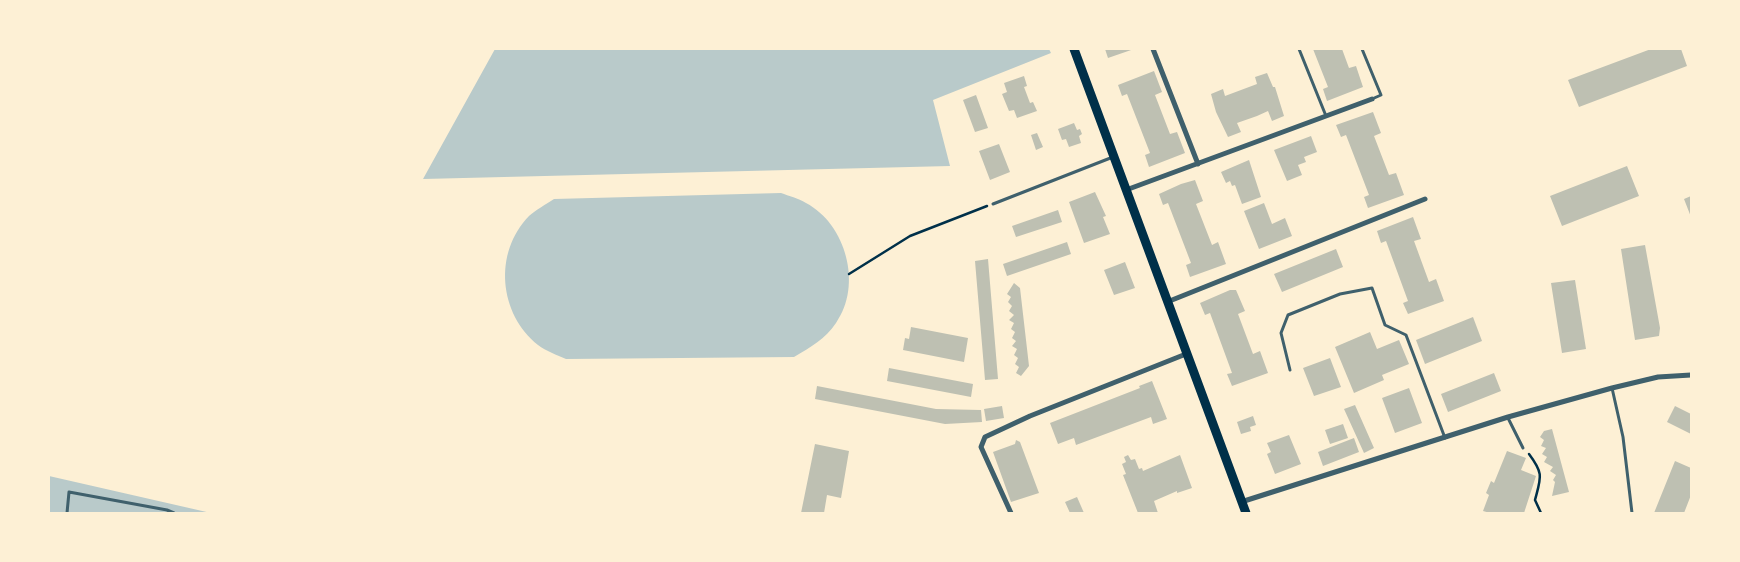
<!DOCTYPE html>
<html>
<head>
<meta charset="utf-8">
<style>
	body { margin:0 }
	#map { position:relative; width:1740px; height:562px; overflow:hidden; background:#fdf0d5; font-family:"IBM Plex Sans",sans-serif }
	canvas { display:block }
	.frame { position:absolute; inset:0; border:50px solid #fdf0d5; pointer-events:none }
</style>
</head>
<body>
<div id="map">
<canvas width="1740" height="562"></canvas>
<div class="frame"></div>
</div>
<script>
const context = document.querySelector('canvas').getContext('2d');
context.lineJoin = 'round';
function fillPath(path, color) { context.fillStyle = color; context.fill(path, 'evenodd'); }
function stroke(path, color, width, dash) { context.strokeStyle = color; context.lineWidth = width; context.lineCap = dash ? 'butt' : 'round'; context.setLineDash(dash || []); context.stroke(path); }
fillPath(new Path2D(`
	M495 49H1049L1051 53 933 100 950 166 423 179Z
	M781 193C789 196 798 198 806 203 846 224 863 285 836 323 825 339 811 347 794 357L566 359C557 355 546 351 538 345 499 314 493 253 529 216 536 210 546 204 554 199Z
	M49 476 211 513H49Z`), '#b9caca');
fillPath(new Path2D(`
	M1105 49H1134L1108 58Z
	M1313 49H1342L1349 68 1356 66 1363 87 1327 101 1323 89 1328 87Z
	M1651 49H1681L1687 66 1579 107 1568 80Z
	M1154 71 1162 92 1155 95 1170 134 1177 132 1185 153 1149 167 1145 155 1150 153 1127 94 1122 96 1118 85Z
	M1267 73 1273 87H1275L1284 116 1272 121 1268 111 1257 116 1237 123 1241 132 1228 137 1216 112 1211 94 1223 89 1225 96 1257 84 1255 77Z
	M1024 76 1027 86 1024 87 1030 103 1033 102 1037 111 1017 118 1014 110 1009 111 1002 94 1007 92 1004 83Z
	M976 95 988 128 975 132 963 100Z
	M1373 112 1381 133 1374 136 1389 175 1396 173 1404 195 1368 208 1364 197 1369 195 1346 135 1341 137 1336 125Z
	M1074 123 1077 130 1080 129 1082 134 1079 136 1081 143 1069 147 1066 139 1062 140 1058 129Z
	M1037 133 1043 147 1036 150 1031 135Z
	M1311 136 1317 152 1304 157 1306 162 1298 165 1302 175 1287 181 1274 150Z
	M999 144 1010 172 990 180 979 151Z
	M1249 160 1261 197 1242 204 1235 185 1232 186 1230 181 1226 183 1221 172Z
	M1627 166 1639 196 1562 226 1550 196Z
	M1195 180 1203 201 1196 204 1212 245 1218 242 1226 264 1190 277 1186 265 1191 263 1168 203 1163 205 1159 194 1181 184Z
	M1095 192 1106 216 1103 217 1110 234 1084 243 1069 202Z
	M1691 196V217L1684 199Z
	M1264 203 1272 224 1285 218 1292 236 1259 249 1244 211Z
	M1058 210 1062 222 1016 237 1012 226Z
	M1413 217 1421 239 1414 241 1429 282 1436 279 1444 301 1408 314 1403 303 1408 301 1386 241 1381 243 1377 231Z
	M1067 242 1071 254 1007 276 1003 264Z
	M1645 245 1660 328 1659 336 1635 340 1621 249Z
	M1336 249 1343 267 1282 292 1274 274Z
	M988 259 998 379 985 380 975 261Z
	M1125 262 1135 288 1114 295 1104 270Z
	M1575 280 1586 349 1562 353 1551 283Z
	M1014 283 1020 288 1029 366 1021 376 1016 373 1019 367 1015 364 1018 358 1014 355 1017 349 1012 346 1016 341 1012 338 1015 332 1011 329 1014 323 1009 320 1014 315 1009 311 1012 306 1008 302 1011 297 1007 294Z
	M1230 290H1236L1245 311 1238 314 1253 354 1260 351 1268 373 1232 386 1227 374 1232 373 1210 313 1205 315 1200 303Z
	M1473 317 1482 341 1425 364 1416 340Z
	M911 327 968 338 964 362 903 350 905 338 909 339Z
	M1370 332 1377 349 1399 340 1409 364 1382 375 1384 380 1354 393 1335 347Z
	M1330 358 1341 387 1314 396 1303 368Z
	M889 368 973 384 971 397 887 381Z
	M1494 373 1501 391 1448 412 1441 394Z
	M1152 381 1167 419 1153 424 1151 417 1076 445 1074 438 1058 444 1050 423 1140 388 1139 386Z
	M817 386 936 409 981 410 982 422 945 424 815 399Z
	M1409 388 1422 423 1395 433 1382 398Z
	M1355 405 1374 448 1364 453 1344 409Z
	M1002 406 1004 418 986 421 984 409Z
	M1675 406 1691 414V434L1667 422Z
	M1253 416 1256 425 1250 427 1251 431 1241 434 1237 422Z
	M1343 424 1348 438 1330 444 1325 430Z
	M1552 429 1569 492 1552 496 1555 482 1553 480 1556 475 1550 471 1553 467 1544 462 1547 457 1542 454 1546 448 1541 446 1544 440 1540 437 1544 431Z
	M1289 435 1301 464 1275 474 1267 454 1271 452 1267 443Z
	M1354 438 1359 452 1323 466 1318 452Z
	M1016 440 1020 442 1039 493 1011 502 993 452 1015 444Z
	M815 444 849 451 841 498 827 495 824 513H801Z
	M1507 451 1526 458 1521 470 1536 476 1524 513H1490L1483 511 1489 495 1486 493 1491 481 1494 483Z
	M1128 455 1131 460 1135 459 1139 469 1142 468 1143 471 1180 455 1192 488 1177 493V491L1154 501 1158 513H1138L1123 475 1126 474 1122 464 1126 462 1124 457Z
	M1675 461 1691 468V495L1684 513H1654Z
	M1077 497 1084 513H1070L1065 502Z`), '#bec0b2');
stroke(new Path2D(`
	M849 274 910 236 987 206
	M1529 454C1544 474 1541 477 1535 500L1541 513`), '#003049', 2.5);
stroke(new Path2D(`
	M1299 49 1326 116
	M1362 49 1381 95 1372 99
	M993 204 1113 157
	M1290 370 1281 333 1288 315 1340 294 1372 288 1385 325 1406 335 1445 438
	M1612 388 1623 437 1632 513
	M1508 418 1523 448
	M67 513 69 492 167 510 174 513`), '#3f606c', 3);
stroke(new Path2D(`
	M1153 49 1198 164
	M1126 190 1372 99
	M1167 302 1425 199
	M1241 502 1508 417 1612 388 1658 377 1691 375
	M1011 513 981 447 985 437 1030 416 1186 354`), '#3f606c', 5);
stroke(new Path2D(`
	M1074 49 1246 513`), '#003049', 9);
</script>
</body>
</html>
